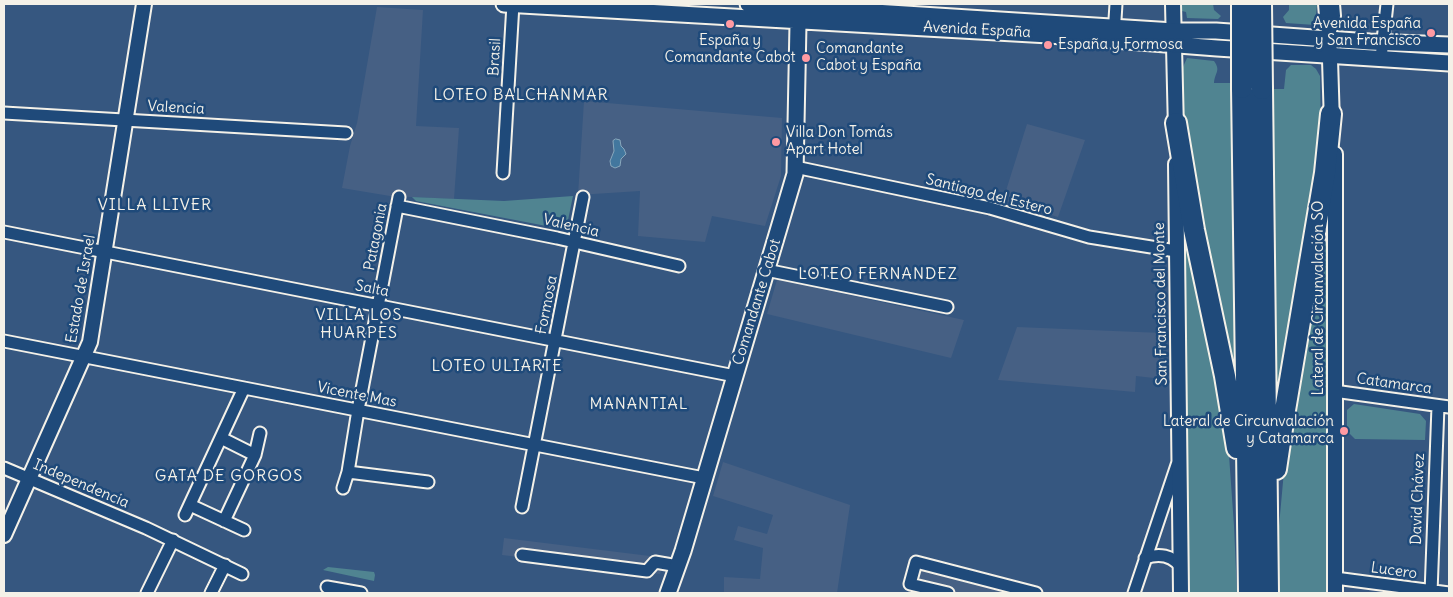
<!DOCTYPE html>
<html>
<head>
<meta charset="utf-8">
<style>
	body { margin:0 }
	#map { position:relative; width:1453px; height:597px; overflow:hidden; background:#365780; font-family:Delius,sans-serif }
	canvas { display:block }
	.frame { position:absolute; inset:0; border:5px solid #f4f1e8; pointer-events:none }
</style>
</head>
<body>
<div id="map">
<canvas width="1453" height="597"></canvas>
<div class="frame"></div>
</div>
<script>
const context = document.querySelector('canvas').getContext('2d');
context.lineJoin = 'round';
function fillPath(path, color) { context.fillStyle = color; context.fill(path, 'evenodd'); }
function stroke(path, color, width, dash) { context.strokeStyle = color; context.lineWidth = width; context.lineCap = dash ? 'butt' : 'round'; context.setLineDash(dash || []); context.stroke(path); }
function drawText(font, color, halo, rows, align = 'center') {
  context.font = font + ' Delius,sans-serif'; context.lineWidth = 5; context.setLineDash([]); context.textBaseline = 'middle'; context.strokeStyle = halo; context.fillStyle = color; for (const [text, x, y, turn = 0] of rows) {
    context.save(); context.translate(x, y); context.rotate((+turn || 0) * Math.PI / 180); context.textAlign = isNaN(turn) ? turn : align; if (halo) context.strokeText(text, 0, 0); context.fillText(text, 0, 0); context.restore();
  }
}
fillPath(new Path2D(`
	M377 7 423 10 416 126 459 128 454 199 390 196 342 188 350 146 357 123Z
	M584 101 782 118 781 176 765 226 712 216 705 242 638 236 640 191 578 195Z
	M1027 124 1085 140 1058 217 1003 200Z
	M777 280H779L964 320 951 358 767 314Z
	M1017 327 1162 333 1163 379 1136 376 1135 392 998 380Z
	M723 462 850 505 837 593H724V577L760 579 763 548 734 540 738 526 767 534 773 515 713 496Z
	M504 538 666 558 660 574 502 555Z
	M909 559 1048 593H938L902 584Z`), '#466084');
fillPath(new Path2D(`
	M1182 4H1213L1214 10 1221 16 1218 19 1187 18 1186 12 1182 11Z
	M1289 4H1317L1315 25 1286 23 1283 17 1289 10Z
	M1187 58 1214 61C1221 71 1215 72 1214 83H1232L1233 88 1237 402 1185 146 1182 76 1183 67Z
	M1291 65H1311L1316 69 1320 76 1321 136 1276 415 1274 386 1271 89H1284L1286 70Z
	M1182 191 1228 441 1234 526 1237 593H1188L1187 388Z
	M573 196 567 225 562 229 416 201 412 197 504 201Z
	M1329 204 1326 393 1327 593H1277L1279 526 1285 460Z
	M1354 404 1420 414 1426 421 1425 440 1355 439 1347 431V410Z
	M328 567 374 572 375 575 374 581 323 570Z`), '#508491');
const water = new Path2D(`
	M616 139 620 140 621 146 624 149 626 154 621 159 620 166 615 168 611 166 610 161 614 151 613 141Z`);
fillPath(water, '#42779e');
stroke(water, '#89a8bc', 1);
const minor = new Path2D(`
	M1114 35 1116 4
	M1381 58 1387 4
	M4 113 346 133
	M795 167 990 208 1089 237 1176 251
	M503 173 513 4
	M397 206 557 238 679 266
	M4 232 735 376
	M766 270 947 307
	M4 341 704 478
	M1334 391 1449 407
	M221 438 255 455
	M4 468 146 528 242 574
	M348 472 428 482
	M343 488 348 472 358 410 399 197
	M190 505 244 530
	M522 507 583 197
	M185 515 244 388
	M224 521 255 455 260 433
	M522 555 647 571 655 562 678 566
	M1145 558C1159 553 1172 555 1181 567
	M1335 578 1449 593
	M327 587 361 593
	M147 593 173 540
	M211 593 225 565
	M948 593 910 584 916 562 1036 593
	M1134 593 1177 465
	M1431 593 1438 406`);
const tertiary = new Path2D(`
	M1173 4 1176 130
	M1331 7 1329 28 1332 123
	M1335 154V593
	M1176 164 1181 593
	M4 535 90 342 144 4`);
const secondary = new Path2D(`
	M504 4 1049 35 1217 48 1449 63
	M748 4 1174 31H1216L1370 42 1449 45
	M668 593 683 551 795 174 798 24 802 12`);
const motorway = new Path2D(`
	M1329 4 1330 16
	M1242 88 1249 593
	M1262 89 1268 593
	M1176 123 1194 230 1225 376 1237 448
	M1276 469 1283 422 1325 173 1331 114`);
stroke(minor, '#f4f1e8', 15);
stroke(tertiary, '#f4f1e8', 18);
stroke(secondary, '#f4f1e8', 19);
stroke(motorway, '#f4f1e8', 24);
stroke(minor, '#1f4a7a', 11);
stroke(tertiary, '#1f4a7a', 14);
stroke(secondary, '#1f4a7a', 15);
stroke(motorway, '#1f4a7a', 20);
const motorwayBridge = new Path2D(`
	M1261 4 1262 89
	M1242 88V4`);
stroke(motorwayBridge, '#f4f1e8', 24, []);
stroke(motorwayBridge, '#1f4a7a', 20);
for (const [x, y, r, color] of [
	[730,24,5,"#ff9aa2"],
	[1431,33,5,"#ff9aa2"],
	[1048,45,5,"#ff9aa2"],
	[806,58,5,"#ff9aa2"],
	[776,142,5,"#ff9aa2"],
	[1344,431,5,"#ff9aa2"]
]) { const dot = new Path2D(); dot.arc(x, y, r, 0, 2 * Math.PI); context.fillStyle = color; context.fill(dot); stroke(dot, '#1f4a7a', 2); }
drawText('15px', '#f4f1e8', '#1f4a7a', [
	["Avenida España",1421,24,"right"],
	["y San Francisco",1421,41,"right"],
	["España y",730,41,"center"],
	["Comandante Cabot",730,58,"center"],
	["España y Formosa",1058,45],
	["Comandante",816,49],
	["Cabot y España",816,66],
	["Villa Don Tomás",786,133],
	["Apart Hotel",786,150],
	["Lateral de Circunvalación",1334,422,"right"],
	["y Catamarca",1334,439,"right"]
], 'left');
drawText('15px', '#f4f1e8', '#1f4a7a', [
	["Avenida España",977,30,3],
	["Brasil",495,57,-87],
	["Valencia",176,108,3],
	["Santiago del Estero",989,195,14],
	["Valencia",571,226,13],
	["Patagonia",376,237,-79],
	["Estado de Israel",81,289,-80],
	["Salta",372,289,11],
	["Lateral de Circunvalación SO",1319,298,-90],
	["Comandante Cabot",757,302,-73],
	["San Francisco del Monte",1161,304,-91],
	["Formosa",547,305,-79],
	["Catamarca",1394,384,8],
	["Vicente Mas",357,395,11],
	["Independencia",81,484,23],
	["David Chávez",1418,499,-88],
	["Lucero",1394,571,8]
]);
context.letterSpacing = '1px';
drawText('16px', '#f4f1e8', '#1f4a7a', [
	["LOTEO BALCHANMAR",521,95],
	["VILLA LLIVER",155,205],
	["LOTEO FERNANDEZ",878,274],
	["VILLA LOS",359,315],
	["HUARPES",359,333],
	["LOTEO ULIARTE",497,366],
	["MANANTIAL",639,404],
	["GATA DE GORGOS",229,476]
]);
context.letterSpacing = '0px';
</script>
</body>
</html>
